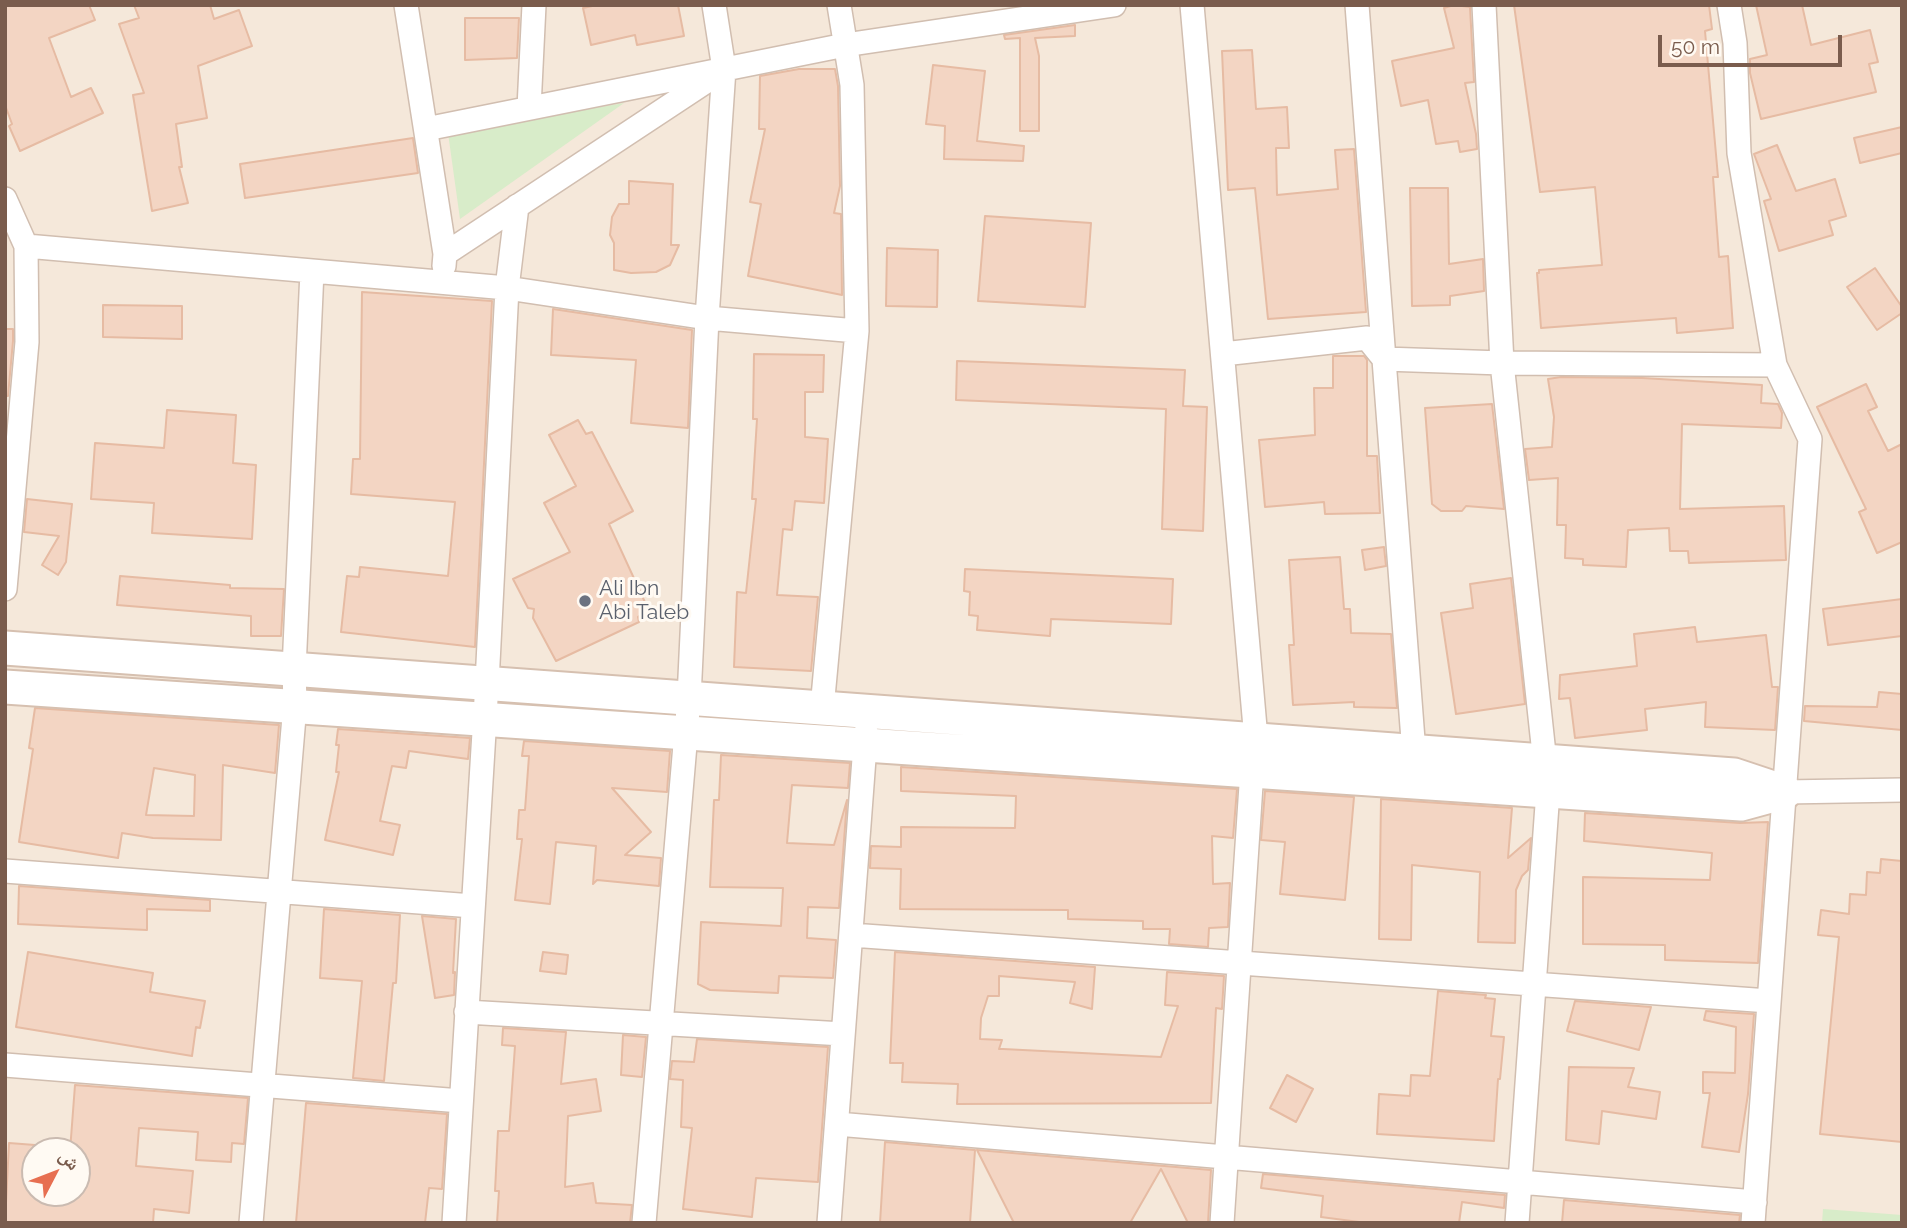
<!DOCTYPE html>
<html>
<head>
<meta charset="utf-8">
<style>
	body { margin:0 }
	#map { position:relative; width:1907px; height:1228px; overflow:hidden; background:#fdf6ec; font-family:Raleway,"Noto Naskh Arabic",sans-serif }
	canvas { display:block }
	.frame { position:absolute; inset:0; border:7px solid #7a5c4d; pointer-events:none }
	.north { position:absolute; left:21px; top:1137px; width:70px; height:70px; box-sizing:border-box; background:#fffaf3; border:2px solid #cabbb1; border-radius:50%; rotate:48deg; font-size:19px; font-weight:700; line-height:28px; text-align:center; color:#7a5c4d }
	.north::after { content:''; display:block; margin:auto; width:24px; height:32px; background:#e76f51; clip-path:polygon(50% 0,100% 100%,50% 72%,0 100%) }
	.scale { position:absolute; left:1658px; top:35px; width:184px; height:32px; box-sizing:border-box; border:4px solid #7a5c4d; border-top:0; padding-left:9px; font-size:21px; line-height:24px; white-space:nowrap; color:#7a5c4d; -webkit-text-stroke:5px #fffaf3; paint-order:stroke }
</style>
</head>
<body>
<div id="map">
<canvas width="1907" height="1228"></canvas>
<div class="frame"></div>
<div class="north">ش</div>
<div class="scale">50 m</div>
</div>
<script>
const context = document.querySelector('canvas').getContext('2d');
context.lineJoin = 'round';
function fillPath(path, color) { context.fillStyle = color; context.fill(path, 'evenodd'); }
function stroke(path, color, width, dash) { context.strokeStyle = color; context.lineWidth = width; context.lineCap = dash ? 'butt' : 'round'; context.setLineDash(dash || []); context.stroke(path); }
function drawText(font, color, halo, rows, align = 'center') {
  context.font = font + ' Raleway,sans-serif'; context.lineWidth = 6; context.setLineDash([]); context.textBaseline = 'middle'; context.strokeStyle = halo; context.fillStyle = color; for (const [text, x, y, turn = 0] of rows) {
    context.save(); context.translate(x, y); context.rotate((+turn || 0) * Math.PI / 180); context.textAlign = isNaN(turn) ? turn : align; if (halo) context.strokeText(text, 0, 0); context.fillText(text, 0, 0); context.restore();
  }
}
fillPath(new Path2D(`
	M5 5H1902V1223H5ZM35 1151H77V1193H35Z`), '#f5e8da');
fillPath(new Path2D(`
	M624 103 460 219 448 133Z
	M1823 1209 1902 1215V1223H1822Z`), '#d8ecc9');
const building = new Path2D(`
	M5 5H89L95 20 49 38 71 97 91 88 103 113 20 151 9 126 12 124 5 105Z
	M134 5H210L214 19 239 10 252 46 198 66 207 118 176 124 182 167H179L188 203 152 211 133 95 144 93 119 24 139 18Z
	M597 5H678L684 36 637 45 635 35 591 45 583 8Z
	M1454 5 1470 7 1474 82 1465 83 1476 134 1477 149 1460 152 1458 141 1436 144 1428 100 1401 106 1392 61 1454 48 1444 8Z
	M1514 5H1709L1712 29 1705 31 1718 177H1713L1719 257 1728 256 1733 328 1677 333 1676 318 1541 328 1537 273H1539V270L1602 265 1595 187 1540 192Z
	M1756 5H1802L1811 45 1870 30 1878 62 1869 64 1876 92 1761 119 1750 73V59L1767 55Z
	M465 18H519L517 58 465 60Z
	M1075 25V36L1035 38 1039 56V131H1020V38L1005 39 1004 35Z
	M1252 50 1256 109 1287 107 1289 148H1276L1277 195 1338 189 1335 150 1354 149 1366 312 1268 319 1255 188 1228 190 1222 51Z
	M933 65 985 71 977 141 1024 146 1023 161 944 159 945 126 926 124Z
	M799 69H835L838 86 840 186 834 213 841 214 842 295 748 276 761 204 750 202 765 129H759L760 76Z
	M1902 127V153L1860 163 1854 138Z
	M413 138 418 173 245 198 240 164Z
	M1777 145 1796 191 1835 179 1846 216 1829 221 1833 235 1779 251 1764 201 1771 199 1754 154Z
	M629 181 673 184 671 245H679L670 265 656 272 631 273 614 270V243L610 235 612 217 619 204H629Z
	M1410 188H1448L1449 264 1483 259 1484 291 1450 296V305L1412 306Z
	M985 216 1091 223 1085 307 978 301Z
	M887 248 938 250 937 307 886 306Z
	M1875 268 1902 307V313L1877 330 1847 287Z
	M362 292 492 301 475 647 341 632 347 576 359 577 360 567 448 576 455 502 351 494 353 459H360Z
	M103 305 182 306V339L103 337Z
	M553 309 692 330 688 428 631 423 636 360 551 355Z
	M5 329H13V341L8 396H5Z
	M754 354 824 355 823 392H805V437L828 439 824 503 795 501 792 530 783 529 777 595 818 597 811 671 734 667 737 592 746 593 756 499H752L757 419H753Z
	M1333 356H1364L1367 360V456H1377L1380 513 1325 514 1324 502 1265 507 1259 440 1315 435 1314 388H1333Z
	M957 361 1185 370 1183 406 1207 407 1203 531 1162 529 1166 409 956 400Z
	M1561 377 1642 378 1762 385 1761 403 1778 404 1782 413 1781 428 1682 424 1680 509 1784 506 1786 560 1689 563 1688 551H1670L1669 528 1628 530 1626 567 1583 565V559L1565 558 1566 525H1557L1558 478 1529 480 1525 449 1552 447 1554 417 1548 379Z
	M1866 384 1877 407 1868 411 1888 451 1902 444V542L1877 553 1859 512 1866 509 1817 407Z
	M1492 404 1504 509 1466 506 1462 511H1441L1432 504 1425 408Z
	M167 410 236 415 233 463 256 465 252 539 152 533 154 503 91 499 95 443 164 448Z
	M578 420 586 434 592 432 633 511 609 524 649 611 638 617 639 622 556 661 533 618 534 609 528 608 513 579 570 552 544 503 576 486 549 435Z
	M27 499 72 504 66 562 58 575 42 565 59 536 24 532Z
	M1384 547 1386 566 1365 570 1362 550Z
	M1340 557 1344 609H1350L1351 633 1391 634 1397 708 1354 707V702L1293 705 1289 645H1294L1289 560Z
	M965 569 1173 579 1171 624 1051 619 1050 636 977 630 978 616 969 615 970 592 964 591Z
	M120 576 230 585V588L284 589 281 636H251V616L117 605Z
	M1511 578 1525 704 1456 714 1441 613 1473 608 1470 584Z
	M1902 599V636L1828 645 1823 609Z
	M1695 627 1697 642 1766 635 1772 687H1778L1775 730 1705 727 1706 702 1645 709 1647 730 1575 738 1570 698 1559 699 1560 675 1637 666 1634 634Z
	M1879 692 1902 694V730L1804 721 1805 706 1877 707Z
	M35 708 279 725 275 773 223 765 221 840 153 838 122 833 118 858 19 842 33 749 29 748ZM154 768 195 775 194 816 146 815Z
	M338 729 470 738 468 759 409 751 406 768 392 766 380 821 400 825 393 855 325 840 339 772H336L339 745H336Z
	M524 741 670 751 667 792 612 788 651 832 625 855 661 858 659 886 597 880 593 884 596 846 556 842 550 904 515 900 522 839H517L519 810H525L529 756H522Z
	M721 755 850 763 848 788 792 785 787 843 834 845 847 800 839 908 808 907 807 938 836 940 833 978 779 976 778 993 710 990 698 984 701 922 781 926 783 888 710 887 714 800H719Z
	M901 767 1237 789 1233 838 1212 836 1213 884 1230 883 1228 927 1209 928 1208 947 1169 944 1170 929H1143V921L1068 919V910L900 909 901 869 870 868 871 846 901 847V827L1015 828 1016 796 901 791Z
	M1265 791 1354 797 1345 900 1280 894 1285 842 1261 840Z
	M1381 799 1512 808 1508 858 1531 838 1528 870 1522 876 1516 890 1515 943 1478 942 1480 872 1412 865 1411 940 1379 939Z
	M1585 813 1740 823 1768 822 1758 963 1665 960V945L1583 944V877L1710 880 1712 853 1584 841Z
	M1881 859 1902 861V1142L1820 1134 1839 937 1818 935 1821 910 1849 914 1850 894 1866 895 1867 872 1880 873Z
	M19 886 210 900V911L147 909V930L18 924Z
	M324 909 400 915 396 983H393L384 1081 353 1078 362 981 320 978Z
	M422 916 456 919 453 973 455 972 454 995 435 998Z
	M28 952 153 973 150 992 205 1001 200 1028 196 1027 192 1056 16 1027Z
	M543 952 568 955 566 974 540 971Z
	M895 952 1095 967 1092 1009 1070 1003 1075 982 999 976V996H988L981 1018 980 1039 1002 1040 999 1049H1003L1161 1057 1178 1006 1165 1005 1167 972 1224 976 1222 1009 1216 1008 1211 1103 957 1104 958 1084 902 1082 903 1063H890Z
	M1438 991 1486 995 1485 998 1495 999 1491 1036 1504 1037 1500 1079H1498L1494 1141 1377 1134 1379 1094 1410 1096 1411 1075 1430 1076Z
	M1575 1001 1651 1007 1639 1050 1567 1031Z
	M1706 1011 1754 1014 1748 1094 1739 1152 1702 1147 1710 1093H1703V1072L1735 1073 1736 1027 1704 1020Z
	M503 1028 566 1032 561 1084 596 1079 601 1111 568 1116 565 1187 593 1183 596 1203 632 1205 630 1223H497L499 1191H495L498 1131H509L515 1046 502 1045Z
	M623 1035 646 1037 642 1077 621 1075Z
	M697 1039 828 1047 818 1182 756 1178 752 1217 683 1209 692 1128 681 1127 683 1080 670 1079 672 1061 694 1062Z
	M1569 1067 1634 1068 1628 1087 1660 1092 1656 1119 1602 1111 1599 1144 1566 1140Z
	M1287 1075 1313 1089 1296 1122 1270 1108Z
	M75 1085 248 1098 244 1144 232 1143 231 1162 196 1160 198 1132 139 1128 136 1166 193 1171 189 1213 154 1209 153 1223H5L9 1143 35 1145V1193H77V1151H70Z
	M306 1103 447 1114 442 1189 429 1188 425 1223H296Z
	M885 1142 975 1150 970 1223H880Z
	M977 1150 1211 1170 1208 1223H1188L1161 1169 1130 1223H1014Z
	M1263 1174 1505 1195 1504 1208 1462 1202 1459 1223H1367L1321 1217 1323 1196 1261 1188Z
	M1564 1200 1740 1215 1739 1223H1562Z`);
fillPath(building, '#f3d5c3');
stroke(building, '#e6bba3', 2);
const street = new Path2D(`
	M406 5 445 254 444 266
	M1192 5 1256 739 1252 770 1222 1223
	M1357 5 1415 766
	M1484 5 1502 363 1548 791 1517 1223
	M1729 5 1735 43 1739 153 1775 365
	M529 108 534 5
	M426 129 845 45 1114 5
	M5 199 26 246 27 342 5 589
	M26 246 507 288 707 318 857 331
	M445 254 713 77
	M1223 354 1367 338 1384 359 1502 363 1775 365 1810 439 1753 1223
	M822 708 857 331 852 85 839 5
	M1785 792 1902 790
	M5 871 473 906
	M851 935 1769 1001
	M466 1012 843 1034
	M5 1065 461 1101
	M837 1124 1755 1202
	M251 1223 295 705 294 669 312 271
	M454 1223 487 683 507 288 517 206
	M644 1223 689 698 707 318 724 69 714 5
	M829 1223 866 732`);
const secondary = new Path2D(`
	M5 648 1734 775 1785 792
	M5 687 1741 804 1785 792`);
stroke(street, '#d1beb0', 26);
stroke(secondary, '#d6c0b0', 37);
stroke(street, '#fff', 23);
stroke(secondary, '#fff', 33);
for (const [x, y, r, color] of [
	[585,601,7,"#6b7280"]
]) { const dot = new Path2D(); dot.arc(x, y, r, 0, 2 * Math.PI); context.fillStyle = color; context.fill(dot); stroke(dot, '#fffaf3', 2.5); }
drawText('21px', '#5b616d', '#fffaf3', [
	["Ali Ibn",599,589],
	["Abi Taleb",599,613]
], 'left');
</script>
</body>
</html>
